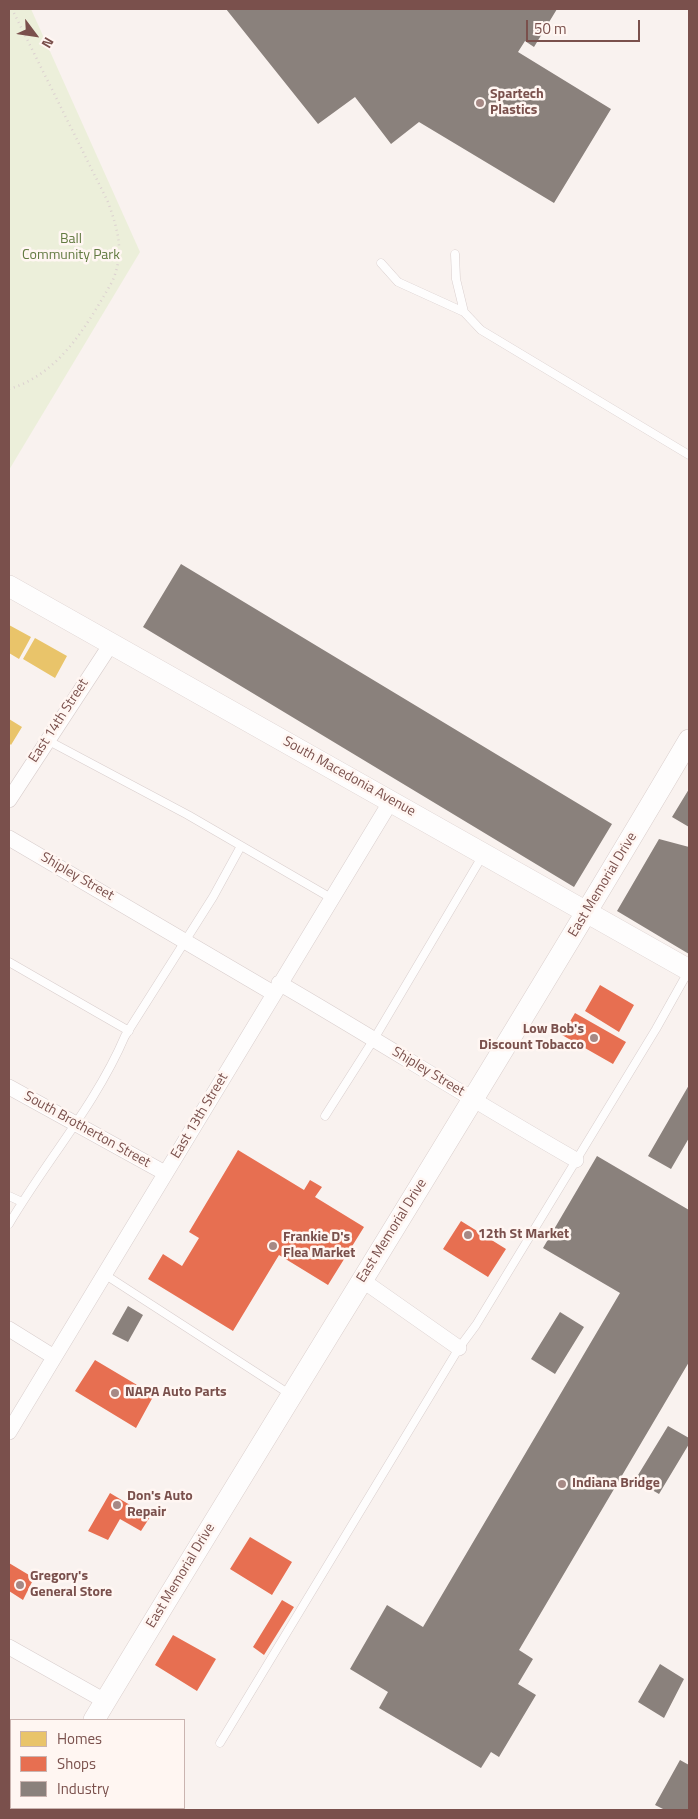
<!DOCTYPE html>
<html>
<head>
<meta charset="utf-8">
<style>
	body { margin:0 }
	#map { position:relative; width:698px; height:1819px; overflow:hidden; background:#f9f2ef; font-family:"Titillium Web",sans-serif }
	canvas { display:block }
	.frame { position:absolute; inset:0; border:10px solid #7a504c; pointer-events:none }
	.legend { position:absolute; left:10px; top:1719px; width:175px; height:90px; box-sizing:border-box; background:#fff6f2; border:1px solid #cab4b0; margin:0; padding:6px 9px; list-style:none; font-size:15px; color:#7a504c }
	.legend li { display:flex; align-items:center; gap:10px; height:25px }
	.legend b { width:25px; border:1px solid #cab4b0 }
	.north { position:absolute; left:10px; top:10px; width:50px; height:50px; -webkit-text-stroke:4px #fff6f2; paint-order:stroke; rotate:121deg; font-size:14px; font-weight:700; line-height:20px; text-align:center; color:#7a504c }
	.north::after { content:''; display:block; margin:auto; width:18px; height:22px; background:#7a504c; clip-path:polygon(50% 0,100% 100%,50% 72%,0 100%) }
	.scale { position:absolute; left:526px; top:20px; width:114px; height:22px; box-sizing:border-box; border:2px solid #7a504c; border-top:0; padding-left:6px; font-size:15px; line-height:18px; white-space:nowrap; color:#7a504c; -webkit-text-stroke:4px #fff6f2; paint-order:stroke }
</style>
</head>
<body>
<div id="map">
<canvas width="698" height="1819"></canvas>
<div class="frame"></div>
<ul class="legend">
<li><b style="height:14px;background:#e9c46a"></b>Homes</li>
<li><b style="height:14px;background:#e76f51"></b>Shops</li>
<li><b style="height:14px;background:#8a817c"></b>Industry</li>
</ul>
<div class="north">N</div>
<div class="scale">50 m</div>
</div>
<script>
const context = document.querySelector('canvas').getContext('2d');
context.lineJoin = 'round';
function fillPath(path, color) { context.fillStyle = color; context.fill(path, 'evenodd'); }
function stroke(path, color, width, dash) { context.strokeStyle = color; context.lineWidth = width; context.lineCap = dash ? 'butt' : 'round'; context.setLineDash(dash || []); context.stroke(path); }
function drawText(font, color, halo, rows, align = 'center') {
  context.font = font + ' "Titillium Web",sans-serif'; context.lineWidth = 5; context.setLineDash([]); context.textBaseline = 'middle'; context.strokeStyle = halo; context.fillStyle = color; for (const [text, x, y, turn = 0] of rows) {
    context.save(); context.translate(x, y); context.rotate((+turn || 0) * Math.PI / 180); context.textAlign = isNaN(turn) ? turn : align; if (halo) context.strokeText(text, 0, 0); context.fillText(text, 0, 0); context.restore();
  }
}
fillPath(new Path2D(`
	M9 9H31L140 252 9 470Z`), '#ecefda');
fillPath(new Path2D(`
	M9 625 31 637 19 659 9 653Z
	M35 638 67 656 55 678 23 659Z
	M9 719 22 727 11 745 9 743Z`), '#e9c46a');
fillPath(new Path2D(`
	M600 985 634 1005 619 1032 585 1011Z
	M575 1013 626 1042 613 1064 562 1035Z
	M238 1150 304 1190 310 1180 322 1187 315 1197 364 1227 328 1285 279 1255 233 1331 148 1279 163 1254 182 1266 199 1238 189 1232Z
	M461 1221 506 1249 488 1277 443 1249Z
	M95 1360 154 1395 136 1428 75 1391Z
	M110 1493 150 1517 141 1531 120 1519 108 1540 88 1531Z
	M250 1537 292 1562 272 1595 230 1569Z
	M9 1563 34 1578 23 1600 9 1591Z
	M282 1600 294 1607 264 1655 253 1647Z
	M173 1635 216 1659 197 1691 155 1665Z
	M9 1721 11 1722V1764L9 1768Z`), '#e76f51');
fillPath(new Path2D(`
	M226 9H557L534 47 525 41 518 52 611 109 554 203 419 122 391 144 355 97 318 124Z
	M181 564 612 824 574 887 143 627Z
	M689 789V827L672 817Z
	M659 839 689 847V954L617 911Z
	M689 1085V1138L671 1169 648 1156Z
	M597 1156 689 1210V1362L519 1650 533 1659 518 1684 536 1695 499 1757 491 1752 481 1768 379 1708 388 1692 350 1669 387 1605 423 1627 620 1293 543 1248Z
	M128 1306 143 1315 128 1342 112 1334Z
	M560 1312 584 1327 555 1374 531 1359Z
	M668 1426 689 1438V1444L659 1494 635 1480Z
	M660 1664 684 1679 664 1718 638 1702Z
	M680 1760 689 1765V1810H665L655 1805Z`), '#8a817c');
const lane = new Path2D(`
	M455 254 456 279 464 312 481 330 689 455
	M381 263 398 282 464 312
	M47 740 188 815 331 898
	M9 962 129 1031
	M325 1116 374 1039 483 855
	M9 1196 22 1202
	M9 1224C46 1161 96 1104 125 1036L213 897 241 846
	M104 1274 291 1395
	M220 1743 459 1348 476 1325 656 1029 688 972`);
const street = new Path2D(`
	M9 800 111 644
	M9 838 273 993
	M279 983C379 1041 476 1103 576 1160
	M9 1087 165 1173
	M362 1280 459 1348
	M9 1329 54 1357
	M9 1432 391 801
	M9 1647 105 1701`);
const secondary = new Path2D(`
	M9 586 689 970
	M94 1720C291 1393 495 1069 689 740
	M39 1810 41 1808`);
stroke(lane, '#d8cdcc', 9);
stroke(street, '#d8cdcc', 16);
stroke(secondary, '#dacecc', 22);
stroke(new Path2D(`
	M9 389C60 374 87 325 112 282 125 253 118 230 108 202L12 9`), '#dcd1d0', 2.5, [1, 4]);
stroke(lane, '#fefdfd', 8);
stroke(street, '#fefdfd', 15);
stroke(secondary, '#fefdfd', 21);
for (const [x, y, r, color] of [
	[480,103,5,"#a68985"],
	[594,1038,5,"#a68985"],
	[468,1235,5,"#a68985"],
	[273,1246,5,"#a68985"],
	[115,1393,5,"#a68985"],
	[562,1484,5,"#a68985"],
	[117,1505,5,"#a68985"],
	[20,1585,5,"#a68985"]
]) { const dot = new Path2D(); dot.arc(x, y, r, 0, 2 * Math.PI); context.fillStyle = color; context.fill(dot); stroke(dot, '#fff6f2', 2); }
drawText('bold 14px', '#7a504c', '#fff6f2', [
	["Spartech",490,95],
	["Plastics",490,111],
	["Low Bob's",584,1030,"right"],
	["Discount Tobacco",584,1046,"right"],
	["12th St Market",478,1235],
	["Frankie D's",283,1238],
	["Flea Market",283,1254],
	["NAPA Auto Parts",125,1393],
	["Indiana Bridge",572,1484],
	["Don's Auto",127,1497],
	["Repair",127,1513],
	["Gregory's",30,1577],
	["General Store",30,1593]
], 'left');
drawText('14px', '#627a41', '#fff6f2', [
	["Ball",71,240],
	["Community Park",71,256]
]);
drawText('14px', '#7a504c', '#fff6f2', [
	["East 14th Street",59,721,-57],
	["South Macedonia Avenue",349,777,29],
	["Shipley Street",77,877,30],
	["East Memorial Drive",603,885,-59],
	["Shipley Street",428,1072,31],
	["East 13th Street",200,1116,-59],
	["South Brotherton Street",87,1130,29],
	["East Memorial Drive",392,1231,-58],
	["East Memorial Drive",181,1576,-59]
]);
</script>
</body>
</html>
